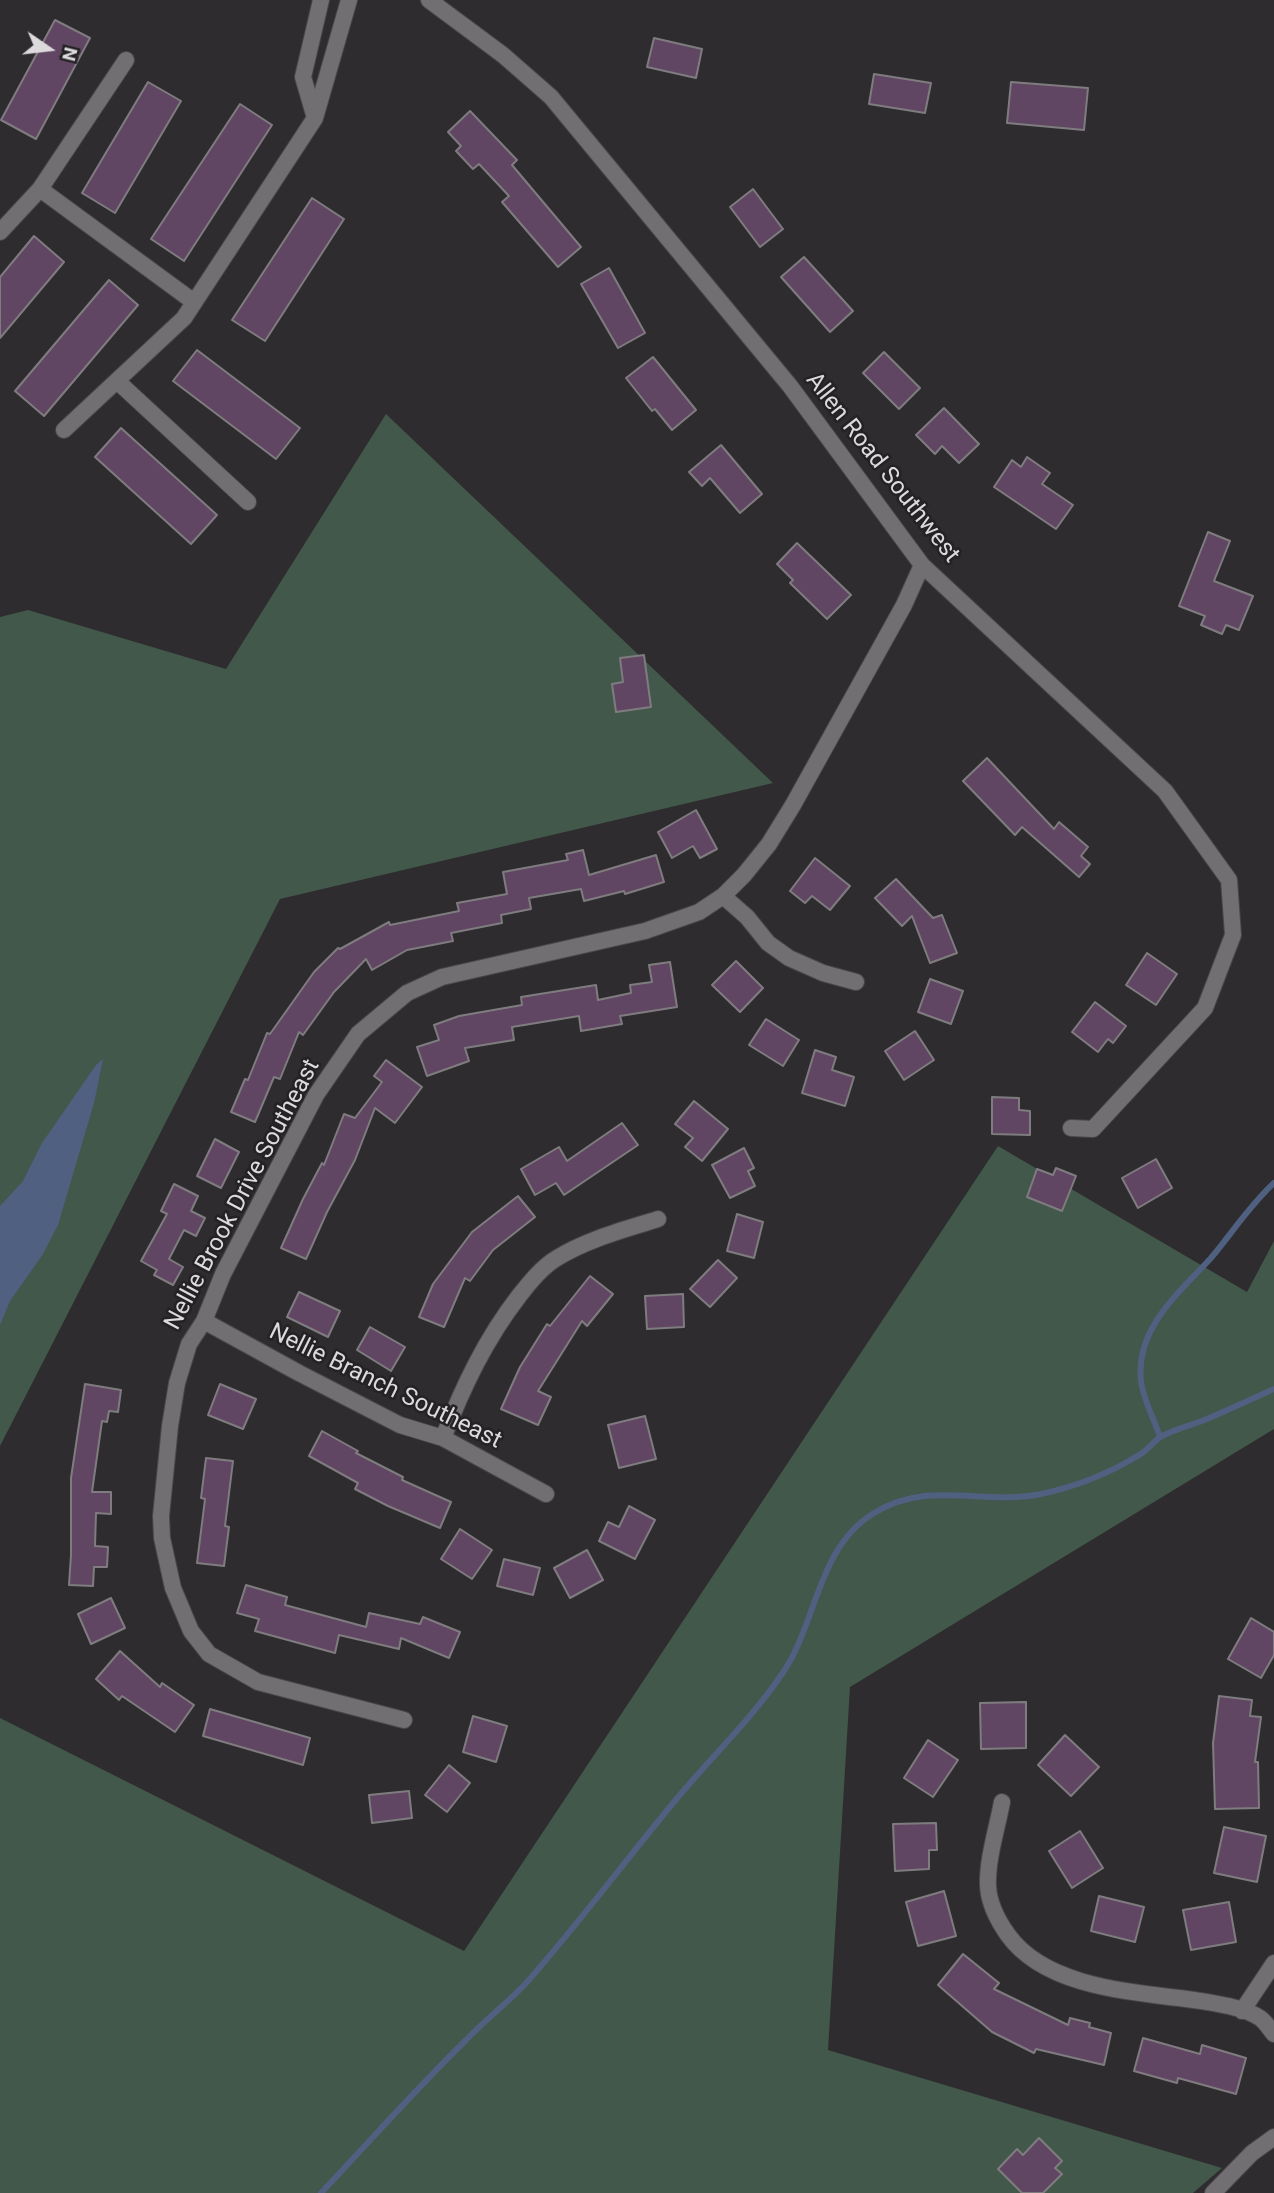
<!DOCTYPE html>
<html>
<head>
<meta charset="utf-8">
<style>
	body { margin:0 }
	#map { position:relative; width:1274px; height:2193px; overflow:hidden; background:#2e2c2e; font-family:Roboto,sans-serif }
	canvas { display:block }
	.north { position:absolute; left:14px; top:14px; width:70px; height:70px; -webkit-text-stroke:5px #242224; paint-order:stroke; rotate:104deg; font-size:19px; font-weight:700; line-height:28px; text-align:center; color:#dcdadc }
	.north::after { content:''; display:block; margin:auto; width:24px; height:32px; background:#dcdadc; clip-path:polygon(50% 0,100% 100%,50% 72%,0 100%) }
</style>
</head>
<body>
<div id="map">
<canvas width="1274" height="2193"></canvas>
<div class="north">N</div>
</div>
<script>
const context = document.querySelector('canvas').getContext('2d');
context.lineJoin = 'round';
function fillPath(path, color) { context.fillStyle = color; context.fill(path, 'evenodd'); }
function stroke(path, color, width, dash) { context.strokeStyle = color; context.lineWidth = width; context.lineCap = dash ? 'butt' : 'round'; context.setLineDash(dash || []); context.stroke(path); }
function drawText(font, color, halo, rows, align = 'center') {
  context.font = font + ' Roboto,sans-serif'; context.lineWidth = 5; context.setLineDash([]); context.textBaseline = 'middle'; context.strokeStyle = halo; context.fillStyle = color; for (const [text, x, y, turn = 0] of rows) {
    context.save(); context.translate(x, y); context.rotate((+turn || 0) * Math.PI / 180); context.textAlign = isNaN(turn) ? turn : align; if (halo) context.strokeText(text, 0, 0); context.fillText(text, 0, 0); context.restore();
  }
}
fillPath(new Path2D(`
	M386 414 773 783 280 899 0 1446V617L28 610 226 669Z
	M998 1146 1247 1292 1274 1241V1429L850 1687 828 2050 1222 2168 1193 2193H0V1718L464 1951Z`), '#42584b');
fillPath(new Path2D(`
	M103 1059 94 1103 58 1225 43 1254 10 1301 0 1325V1206L23 1181 42 1143 96 1065Z`), '#4f6081');
stroke(new Path2D(`
	M1160 1437C1154 1419 1143 1399 1141 1381 1135 1328 1180 1292 1211 1258 1232 1233 1250 1205 1274 1183
	M321 2193C369 2142 416 2089 466 2040 486 2019 509 2002 528 1981 579 1923 625 1861 674 1802 710 1758 752 1719 784 1671 817 1621 818 1547 874 1513 930 1479 983 1506 1041 1494 1074 1487 1110 1473 1139 1455 1147 1451 1152 1443 1159 1438 1171 1430 1188 1426 1202 1421 1226 1411 1250 1400 1274 1389`), '#4f6081', 6);
const building = new Path2D(`
	M55 20 90 38 36 139 1 120Z
	M654 38 702 49 696 78 647 67Z
	M874 74 931 83 925 113 869 104Z
	M148 82 181 101 115 213 82 193Z
	M1011 82 1088 88 1084 130 1007 123Z
	M240 104 272 125 184 261 151 239Z
	M470 111 517 160 512 165 581 247 558 267 502 202 509 196 479 164 473 169 456 151 461 146 448 132Z
	M753 189 783 229 760 247 730 207Z
	M312 198 344 219 265 341 232 320Z
	M34 236 64 262 0 338V277Z
	M804 257 853 311 830 332 781 277Z
	M609 268 645 333 618 348 581 284Z
	M109 280 138 305 44 416 15 391Z
	M197 350 300 428 276 459 173 381Z
	M884 352 920 388 899 409 863 373Z
	M653 357 696 410 672 430 655 409 652 411 626 378Z
	M944 408 979 444 959 463 942 446 935 454 916 435Z
	M121 428 217 515 191 544 95 457Z
	M721 445 762 494 740 513 710 478 702 486 689 472Z
	M1027 457 1050 473 1042 484 1073 505 1056 529 994 487 1012 460 1021 467Z
	M1208 532 1230 541 1214 581 1253 596 1239 630 1226 625 1222 634 1201 625 1205 616 1179 606Z
	M797 543 851 595 827 619 790 583 793 580 777 564Z
	M644 655 651 707 616 712 612 684 623 682 620 658Z
	M987 758 1054 829 1059 822 1088 847 1081 856 1090 864 1079 877 1022 827 1015 835 963 781Z
	M696 810 717 849 700 858 693 846 672 858 658 832Z
	M583 850 589 875 656 855 664 882 625 894 624 891 584 901 581 889 529 898 531 909 501 915 502 923 451 933 453 941 407 950 372 970 366 959 334 992 303 1035 299 1032 280 1079 274 1077 255 1122 231 1112 245 1079 248 1080 267 1033 270 1034 314 972 338 948 340 949 389 922 390 925 459 911 457 903 507 894 503 872 568 860 566 854Z
	M815 858 850 886 830 910 812 896 805 903 790 891Z
	M896 879 933 918 942 915 957 953 930 963 912 916 902 926 875 898Z
	M1147 953 1177 974 1156 1005 1126 985Z
	M736 961 763 988 740 1012 712 985Z
	M670 962 677 1007 620 1016 622 1024 581 1031 579 1016 512 1027 514 1040 465 1048 469 1061 427 1076 417 1047 439 1040 434 1025 459 1016 522 1005 521 997 596 985 598 1000 631 993 630 985 652 982 649 965Z
	M930 979 963 991 951 1024 918 1012Z
	M1095 1002 1126 1026 1113 1043 1108 1039 1098 1052 1072 1032Z
	M766 1019 799 1040 783 1066 749 1045Z
	M915 1031 934 1060 904 1080 885 1051Z
	M815 1050 836 1057 832 1070 854 1077 845 1106 802 1093Z
	M386 1060 422 1087 395 1123 375 1108 355 1160 327 1212 306 1259 281 1248 303 1199 322 1163 324 1165 344 1114 355 1118 382 1082 374 1076Z
	M992 1097 1019 1098V1110L1030 1111V1135L992 1134Z
	M694 1101 728 1129 702 1161 685 1147 693 1138 675 1124Z
	M622 1123 638 1145 564 1195 556 1183 535 1195 521 1169 559 1147 567 1161Z
	M215 1139 239 1152 221 1188 197 1176Z
	M744 1148 754 1168 748 1171 755 1186 730 1198 712 1165Z
	M1156 1159 1172 1188 1138 1208 1122 1178Z
	M1056 1168 1076 1176 1062 1211 1027 1197 1037 1169 1053 1175Z
	M174 1184 198 1196 191 1211 205 1218 196 1236 184 1230 169 1259 183 1267 173 1285 154 1275 157 1270 141 1261 167 1214 161 1211Z
	M518 1196 535 1217 493 1250 470 1281 465 1278 444 1327 419 1317 433 1284 472 1232Z
	M737 1214 763 1222 754 1258 727 1251Z
	M718 1260 737 1278 710 1307 690 1289Z
	M590 1276 613 1294 587 1326 582 1321 538 1391 551 1397 538 1425 501 1409 520 1367 547 1324 550 1326Z
	M299 1292 340 1311 328 1337 287 1317Z
	M683 1294 684 1327 647 1329 645 1296Z
	M370 1327 405 1347 391 1371 357 1350Z
	M85 1384 121 1390 118 1412 109 1411 107 1422 102 1421 92 1492H111V1514L96 1513 95 1546 108 1547 107 1567H94L93 1586 69 1585 71 1555V1478Z
	M220 1384 256 1399 243 1429 208 1415Z
	M645 1416 656 1459 619 1468 608 1425Z
	M322 1431 358 1451 356 1453 403 1477 402 1480 451 1502 440 1528 388 1506 355 1489 358 1483 309 1456Z
	M206 1458 233 1461 225 1526 229 1527 224 1566 197 1563 205 1499 201 1498Z
	M629 1506 655 1520 635 1559 599 1541 608 1522 619 1527Z
	M460 1529 492 1550 472 1579 441 1559Z
	M587 1550 603 1580 570 1598 554 1568Z
	M504 1559 540 1568 533 1595 497 1586Z
	M246 1585 287 1597 285 1605 366 1627 369 1613 420 1624 423 1617 460 1632 449 1658 401 1638 399 1649 339 1635 335 1653 255 1631 259 1619 237 1613Z
	M111 1598 125 1628 91 1644 78 1614Z
	M1251 1618 1274 1632V1655L1261 1678 1228 1659Z
	M120 1651 160 1687 162 1683 194 1705 175 1732 122 1696 119 1700 96 1679Z
	M1219 1696 1252 1700 1250 1716 1261 1717 1255 1762H1258L1259 1808 1215 1809 1213 1743Z
	M1026 1702V1748L981 1749 980 1703Z
	M210 1709 310 1738 303 1765 203 1736Z
	M473 1716 507 1726 496 1762 463 1752Z
	M1065 1735 1099 1767 1071 1796 1038 1765Z
	M928 1740 958 1760 933 1797 904 1778Z
	M449 1765 470 1783 447 1812 425 1795Z
	M409 1791 412 1818 372 1823 369 1795Z
	M936 1823 937 1850H929V1869L895 1871 893 1824Z
	M1224 1827 1266 1836 1257 1882 1214 1873Z
	M1080 1831 1103 1868 1072 1888 1049 1851Z
	M944 1891 956 1936 918 1946 906 1902Z
	M1099 1896 1144 1907 1135 1942 1091 1931Z
	M1229 1902 1236 1942 1191 1950 1183 1910Z
	M963 1954 999 1983 994 1989 1068 2025 1070 2018 1090 2023 1089 2027 1111 2033 1104 2065 1036 2049 1034 2053 992 2032 938 1985Z
	M1143 2038 1200 2054 1202 2045 1246 2058 1236 2094 1178 2078 1177 2083 1134 2071Z
	M1039 2138 1062 2161 1055 2168 1062 2174 1043 2193H1022L998 2169 1017 2149 1023 2155Z`);
fillPath(building, '#604662');
stroke(building, '#7f7c7f', 2);
const street = new Path2D(`
	M429 0 503 55 551 97 790 386 922 565 1165 791 1229 880 1233 935 1205 1008 1093 1129 1071 1128
	M315 118 303 77 321 0
	M40 189 194 302
	M0 232 40 189 126 60
	M117 381 248 502
	M64 430 184 318 315 118 349 0
	M723 896 747 917 768 943 789 958 823 973 856 982
	M204 1321 299 1373 400 1425 443 1438 546 1494
	M443 1438C463 1387 485 1340 519 1296 530 1282 542 1267 557 1258 588 1239 624 1230 658 1219
	M404 1720 258 1682 209 1654 191 1631 173 1588 162 1538 161 1516 170 1426 177 1383 189 1344 204 1321 223 1274 316 1095 358 1034 407 993 442 977 645 931 699 912 723 896 744 875 769 844 793 805 904 605 922 565
	M1002 1802C997 1829 987 1859 988 1886 989 1904 998 1921 1008 1935 1046 1988 1134 1992 1194 2000 1214 2003 1243 2007 1260 2018 1266 2022 1270 2030 1274 2034
	M1242 2011 1274 1963
	M1213 2193 1252 2153 1274 2137`);
stroke(street, '#494749', 18);
stroke(street, '#726f72', 16);
drawText('24px', '#dcdadc', '#242224', [
	["Allen Road Southwest",882,468,52],
	["Nellie Brook Drive Southeast",243,1195,-62],
	["Nellie Branch Southeast",385,1387,26]
]);
</script>
</body>
</html>
